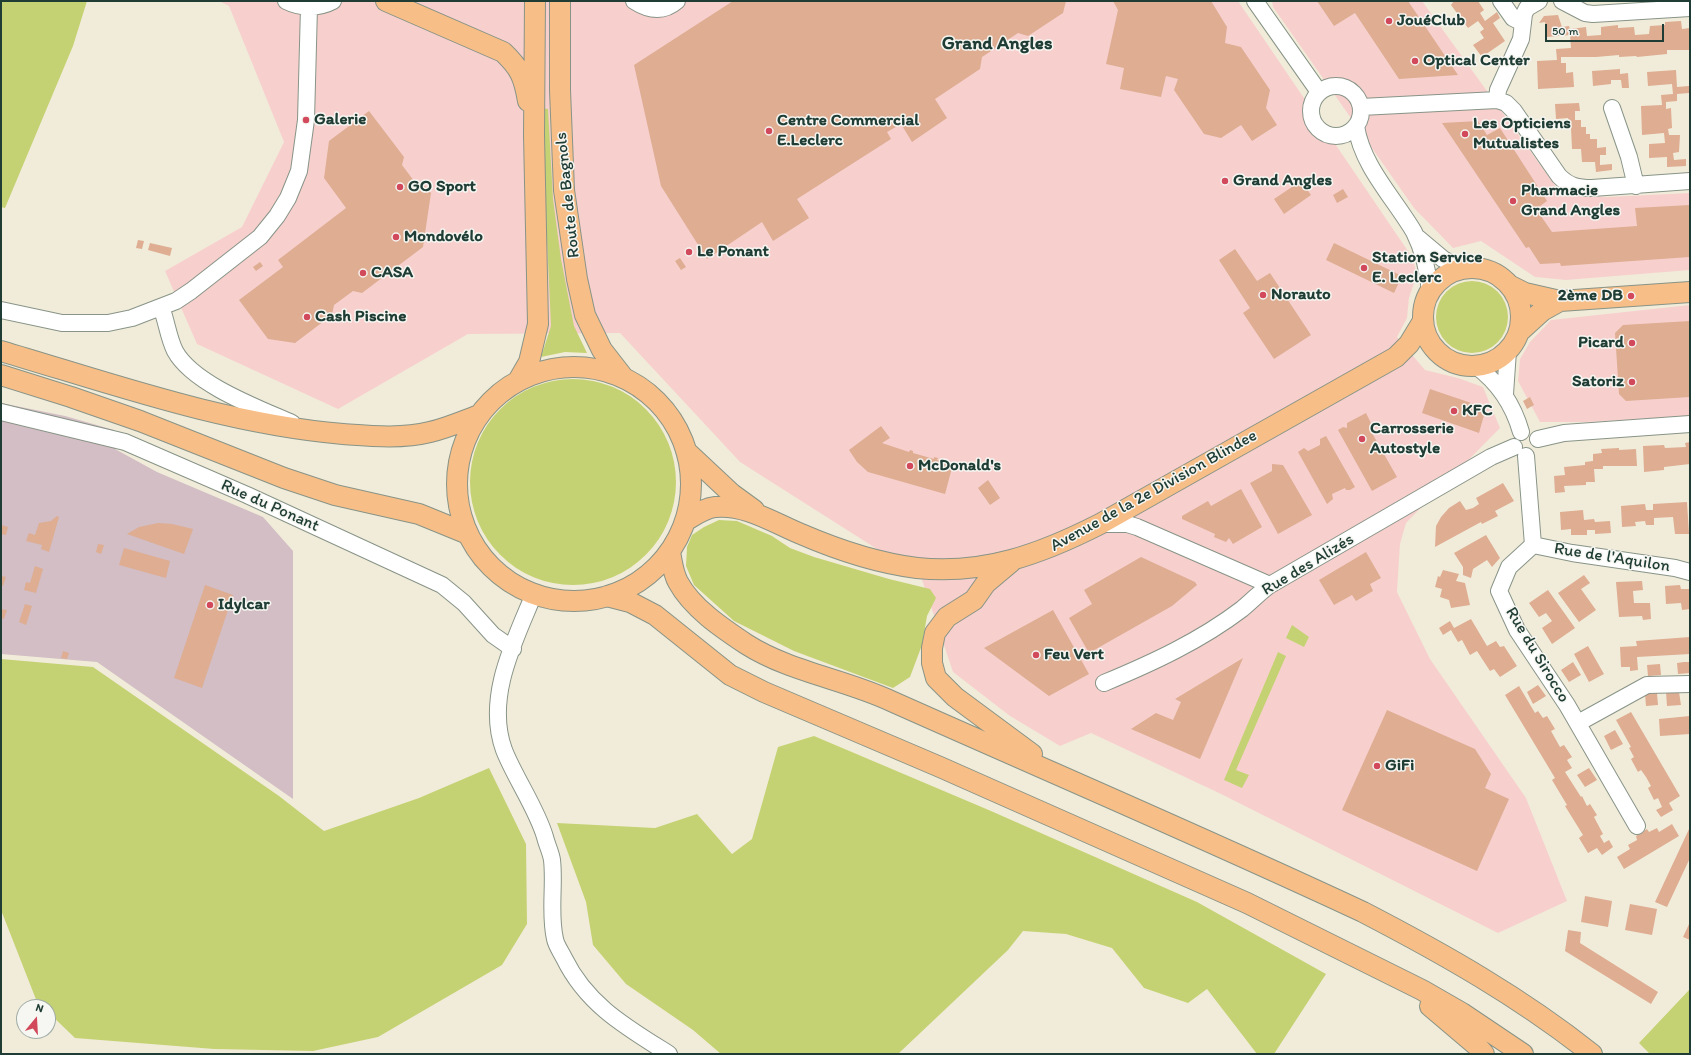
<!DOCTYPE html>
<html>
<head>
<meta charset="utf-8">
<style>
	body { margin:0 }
	#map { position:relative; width:1691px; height:1055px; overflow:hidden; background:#f1ecda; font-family:Itim,sans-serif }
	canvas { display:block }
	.frame { position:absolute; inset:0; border:2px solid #1f3d34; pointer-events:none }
	.north { position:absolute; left:16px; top:999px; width:40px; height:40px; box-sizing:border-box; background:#f6f6f2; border:1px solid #a0aca6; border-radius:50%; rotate:18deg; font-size:11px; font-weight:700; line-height:16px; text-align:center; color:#1f3d34 }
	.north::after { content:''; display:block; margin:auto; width:14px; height:18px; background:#d1495b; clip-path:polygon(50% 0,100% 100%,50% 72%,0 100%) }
	.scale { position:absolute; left:1545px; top:24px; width:119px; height:18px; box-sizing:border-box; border:2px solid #1f3d34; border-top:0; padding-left:5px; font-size:12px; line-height:14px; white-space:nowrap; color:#1f3d34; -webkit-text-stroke:3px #f6f6f2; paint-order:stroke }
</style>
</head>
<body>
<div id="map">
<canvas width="1691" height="1055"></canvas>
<div class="frame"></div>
<div class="north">N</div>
<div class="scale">50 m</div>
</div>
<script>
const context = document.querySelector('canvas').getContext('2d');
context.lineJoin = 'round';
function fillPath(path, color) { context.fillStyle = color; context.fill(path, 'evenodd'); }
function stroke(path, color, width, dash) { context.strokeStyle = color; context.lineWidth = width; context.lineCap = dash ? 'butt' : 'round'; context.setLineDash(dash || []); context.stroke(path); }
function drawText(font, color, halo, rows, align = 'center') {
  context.font = font + ' Itim,sans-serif'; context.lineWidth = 3; context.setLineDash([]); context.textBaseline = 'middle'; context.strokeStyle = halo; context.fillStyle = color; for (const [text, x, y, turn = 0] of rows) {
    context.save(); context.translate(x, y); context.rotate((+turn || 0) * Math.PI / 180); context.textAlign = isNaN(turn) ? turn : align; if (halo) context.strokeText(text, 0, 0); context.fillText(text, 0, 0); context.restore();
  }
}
fillPath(new Path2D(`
	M219 1H1238L1412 257 1417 274 1409 298 1407 318 1397 337 1425 370 1458 378 1483 387 1500 428 1406 523 1400 544 1397 592 1430 659 1526 798 1567 901 1498 933 1219 793 1091 733 1060 746 1010 716 953 672 921 577 740 462 620 333 468 334 338 409 197 344 165 271 242 227 284 142 229 6Z
	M1272 1H1422L1562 195 1607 197 1690 193V270L1566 280 1535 277 1481 241 1453 248 1414 208 1273 7Z
	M1690 305V416L1586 422H1540L1518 381 1520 359 1530 342 1551 320Z`), '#f7d0ce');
fillPath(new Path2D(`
	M1 403 65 416 114 430 115 449 157 472 263 517 293 551V799L97 662 1 654Z`), '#d2bec4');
fillPath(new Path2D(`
	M1 1H87L73 46 5 208 1 207Z
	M541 108 548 109 553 199 561 259 574 326 587 353 565 352 541 357 551 326Z
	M1436 317a36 36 0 1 1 72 0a36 36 0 1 1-72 0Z
	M470 482a103 103 0 1 1 206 0a103 103 0 1 1-206 0Z
	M719 520 737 521 772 536 790 548 814 557 889 579 930 589 936 598 927 616 922 645 910 677 893 688 794 651 734 621 694 585 686 566 687 547 692 535 704 527Z
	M1292 625 1309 637 1304 647 1286 638Z
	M1278 652 1286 656 1236 770 1249 775 1242 788 1224 780Z
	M1 659 93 667 279 796 324 831 419 798 489 768 526 844 527 924 502 965 378 1037 313 1051 214 1049 75 1038 48 1012V1007H42L37 1002 1 910Z
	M814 736 991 811 1197 902 1326 974 1274 1054H1257L1207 989 1188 1003 1144 988 1112 948 1066 934 1023 931 1008 950 898 1054H721L693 1030 626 984 593 945 586 902 557 823 655 828 697 814 732 854 752 839 778 747Z
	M1690 989V1054H1650L1639 1043Z`), '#c5d273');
fillPath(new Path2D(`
	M733 1H1066L1063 13 1028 36 1018 33 982 57 980 69 935 99 947 118 912 142 901 124 887 132 891 139 797 199 809 218 773 241 762 222 707 259 661 186 634 65Z
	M1113 1H1211L1227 27 1225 43 1241 47 1270 90 1266 108 1277 125 1252 141 1241 125 1221 138 1204 134 1174 90 1178 79 1166 76 1161 97 1120 89 1124 68 1106 64 1118 10Z
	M1317 1H1408L1458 75 1399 79 1355 13 1334 26Z
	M1454 1H1478L1484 10 1480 13 1485 21 1497 12 1500 18 1493 23 1505 41 1482 57 1473 45 1484 38 1480 32 1484 29 1478 21 1468 28 1451 5Z
	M1558 15 1562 27 1569 26 1570 29 1586 27 1587 36 1601 35V27L1618 25V28L1634 27 1635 35 1649 34 1650 26 1665 25V22L1681 21 1682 29 1690 28V50H1667V54L1637 57 1636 56 1619 57V55L1596 57H1561V63H1566V73L1573 72 1574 87 1538 89 1537 61 1557 60 1556 49 1571 48 1570 35 1547 37 1545 22 1539 23 1544 16Z
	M1620 69V74L1628 73 1629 88H1622L1621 80H1611V84L1593 86 1592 71Z
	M1676 70 1677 87 1689 86V93L1677 94V101L1666 102V109L1671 108 1672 128 1668 129 1669 135H1680L1679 152 1673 153 1674 160 1686 159V166L1667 167V157L1649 158V144L1665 143 1664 133 1642 135 1641 106 1662 105 1661 95 1673 94 1672 84 1648 86 1647 72Z
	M1579 103 1580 111H1575V120H1581V127H1586V134H1590V139H1597V148L1606 147V155H1600V165L1612 164V170L1596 172 1595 162H1582L1581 149H1572L1571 128H1565V121H1569L1568 118 1556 119 1555 104Z
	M369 111 404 157 402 165 417 185 425 186 431 193 423 247 362 293 353 291 334 305 332 315 295 343 268 339 239 300 283 267 278 260 346 208 324 178 329 141Z
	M1478 121 1487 135 1500 128 1547 201 1536 209 1552 232 1637 226 1635 208 1690 205V257L1561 266 1560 263 1540 264 1529 247 1526 248 1442 123Z
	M1301 181 1311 195 1284 214 1274 199Z
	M1343 189 1348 197 1337 203 1333 195Z
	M138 240 144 241 142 249 136 248Z
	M150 243 172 248 170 256 148 250Z
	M1334 243 1402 276 1394 293 1326 260Z
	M1235 249 1257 281 1270 273 1311 335 1274 359 1243 313 1250 308 1219 260Z
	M680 258 686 267 681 270 675 261Z
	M260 262 263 266 256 271 253 267Z
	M1690 321V397L1626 401 1619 394 1615 333 1623 325Z
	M1430 389 1486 408 1479 433 1422 413Z
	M1530 397 1534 405 1527 409 1523 401Z
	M1366 413 1374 429 1372 433 1397 477 1372 491 1338 430 1343 427 1347 428V423Z
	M881 426 890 438 882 443 909 452 910 450 913 451V453L934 459V457L938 458 937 460 953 464 945 494 868 472 857 462 849 450Z
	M1326 436 1355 487 1350 490H1346L1345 488 1332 494 1333 499 1327 504 1298 452 1304 448 1308 451 1320 445V439Z
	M1690 442V464L1664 467V470L1644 472 1643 446 1664 445 1665 448 1686 447 1685 443Z
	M1619 448V450L1636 449 1637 466H1603V469H1594L1595 482H1586V485L1564 486 1565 492 1555 493 1554 476 1565 475 1564 467 1585 465V462L1593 461V454L1602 453 1601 449Z
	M1272 464 1283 465 1312 515 1278 534 1250 483 1272 471Z
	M988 480 1000 498 990 505 978 488Z
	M1503 483 1514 501 1495 511 1498 516 1482 524 1481 522 1435 547 1436 526 1441 517 1449 508 1460 501 1466 510 1473 508 1479 504 1476 498Z
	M1241 489 1262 527 1233 544 1229 538 1226 542 1214 537 1215 534 1182 519V516L1208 501 1211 506Z
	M1687 502 1689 534H1675L1673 517 1654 518V525H1646L1645 521 1635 522 1636 526 1622 527 1621 506 1645 504 1646 510H1653V504Z
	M1583 510 1584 520 1594 519 1595 522 1610 521 1611 533 1595 534V530H1587V535H1571V529L1561 530 1560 512Z
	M57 516 59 517 49 552 41 549 42 545 26 541 29 533 35 535 39 523 51 521Z
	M158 523 172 524 193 529 184 554 127 534 139 527Z
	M1 525 8 527 6 535 1 534Z
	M1486 535 1500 558 1492 567 1487 560 1473 569 1471 578 1463 575V567L1454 553Z
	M98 544 104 545 101 554 96 552Z
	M124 548 170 561 166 578 119 565Z
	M1366 552 1381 578 1370 584 1373 591 1356 601 1352 595 1334 605 1319 580Z
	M1141 557 1195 582 1197 585 1172 606 1089 653 1069 618 1092 604 1084 590Z
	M35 566 43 569 36 593 24 590 26 582 30 583Z
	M1443 570 1459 574 1456 581 1465 583 1470 605 1451 608 1449 600 1440 597 1442 589 1435 587 1438 576 1440 577Z
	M1584 575 1590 583 1581 589 1596 610 1579 622 1558 593Z
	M1 576 6 577 3 586 1 585Z
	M1642 581 1643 590 1633 591 1634 603H1650L1651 619 1643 620 1642 616 1619 617 1616 582Z
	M205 585 233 595 202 688 174 678Z
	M1680 585 1681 589H1690V609L1682 610 1681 603 1666 604 1665 586Z
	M1548 590 1575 628 1552 644 1542 628 1552 621 1546 613 1539 617 1529 603Z
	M25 604 32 606 26 625 19 622Z
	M1 609 7 610 4 619 1 618Z
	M1053 610 1089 674 1049 696 984 648Z
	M1471 619 1487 646 1496 641 1500 647 1504 646 1517 666 1500 677 1494 669 1490 671 1477 651 1470 655 1462 640 1458 642 1451 630 1443 635 1439 628 1450 621 1454 628Z
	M1690 637V654L1637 657 1638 670 1630 671V667H1621L1620 647 1637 646 1636 641Z
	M1588 646 1604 674 1589 682 1574 654Z
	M63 651 69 653 67 659 61 658Z
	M1243 658 1200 759 1131 729 1156 713 1173 720 1181 702 1175 699Z
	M1573 662 1581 675 1569 682 1561 670Z
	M1684 662H1690V673L1678 674 1677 663Z
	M1660 664 1661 675 1648 676 1647 665Z
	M1538 685 1546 696 1533 704 1527 692Z
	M1519 686 1535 713 1538 711 1543 718 1547 716 1555 729 1551 731 1560 747 1564 745 1572 757 1567 760 1572 768 1565 772 1581 797 1582 796 1587 806 1590 804 1597 815 1594 817 1603 834 1600 836 1604 843 1609 840 1613 847 1602 855 1597 848 1588 853 1579 838 1583 835 1565 806 1567 805 1552 780 1555 778 1505 695Z
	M1666 692H1679L1681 705 1667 706Z
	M1657 693 1658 705 1646 706 1645 694Z
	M1387 710 1475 749 1491 774 1485 788 1509 799 1477 871 1342 810Z
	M1631 712 1680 796 1669 803 1673 810 1661 817 1656 810 1662 807 1658 798 1654 800 1648 788 1651 786 1646 777 1641 770 1638 772 1631 759 1634 757 1629 748 1631 747 1616 720Z
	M1690 716V734L1660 736 1659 719Z
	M1615 730 1623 744 1611 750 1604 736Z
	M1589 768 1597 780 1585 787 1577 775Z
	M1672 824 1679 836 1624 869 1617 857 1630 849 1628 845 1637 840 1636 836 1647 829 1649 832 1657 828 1659 832Z
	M1690 827V858L1667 907 1655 902Z
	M1585 896 1612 901 1608 927 1581 922Z
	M1630 904 1657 909 1652 935 1625 930Z
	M1690 922V940L1683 937Z
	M1568 930 1581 932 1580 943 1658 992 1651 1004 1565 951Z`), '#dead92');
const minor = new Path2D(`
	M286 1C300 8 318 9 333 1
	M634 1C648 10 663 13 677 1
	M1255 1 1319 92
	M1501 1 1513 18 1523 23
	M1562 1 1585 13 1593 14 1690 8
	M1311 111a25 25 0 1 1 50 0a25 25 0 1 1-50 0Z
	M1497 100 1498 90 1521 39 1524 14 1527 8 1539 1
	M1361 107 1497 100 1506 103 1514 111 1559 176C1569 186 1577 188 1592 188L1690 181
	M1612 108 1629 157 1636 186
	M1356 126C1362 166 1394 198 1414 232 1423 250 1428 271 1430 291
	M1418 238 1443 259 1462 269
	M161 307C167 322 168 337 175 351 193 384 258 408 292 423
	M1 310 62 323H108L132 318 176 301 191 291 260 237 277 216 288 198 299 171 306 120 309 7
	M1476 366C1499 383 1513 404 1521 432
	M1505 394 1508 351
	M1 412 125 442 247 495 442 585 464 603 493 635 513 649
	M1538 439 1564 433 1690 424
	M1526 456 1533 545 1509 567 1499 591 1517 630 1567 705 1637 826
	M1100 524H1127L1137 527 1270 585
	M1533 545 1572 553 1675 568 1690 572
	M534 594C514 642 485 698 504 750 515 778 537 809 545 837 547 845 551 853 552 860 555 886 549 913 555 939 556 945 561 952 564 958 587 1005 626 1027 669 1054
	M1104 683C1152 663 1200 641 1242 609 1252 601 1260 592 1270 585L1491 457 1514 447
	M1578 723 1647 685 1690 684`);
const major = new Path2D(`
	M386 1 503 52C520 68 524 77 528 101
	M560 1V90L564 190 577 279 585 315 602 350 623 377
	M1423 317a49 49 0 1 1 98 0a49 49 0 1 1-98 0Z
	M1511 286 1525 293 1560 301 1690 292
	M1520 331 1542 311 1560 301
	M1 351C113 384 225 424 343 434 371 436 402 439 430 432 447 428 463 421 479 415
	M457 484a117 117 0 1 1 234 0a117 117 0 1 1-234 0Z
	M1 375 71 397 140 421 284 478 335 495 419 514 468 534
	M518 381 529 362 538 324 534 135 535 1
	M686 451 732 494 754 510
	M685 521C694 516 704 508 715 507 746 504 774 523 801 534 838 550 877 563 917 568 984 575 1041 554 1100 524L1396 357 1409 344 1423 321
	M670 552C672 562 673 573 678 582 692 608 722 628 746 644 790 672 844 679 891 701 1048 771 1207 839 1363 912 1444 954 1520 997 1592 1054
	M1011 562 986 583 974 600 947 617 935 633 932 648V663L936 678 955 697 1032 754
	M607 596 630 602 655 615 730 675 764 692 940 767 1247 903 1422 990 1462 1013 1523 1054
	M1430 1006 1476 1045 1484 1054`);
stroke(minor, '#889487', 18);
stroke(major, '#889487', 22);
stroke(minor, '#fff', 16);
stroke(major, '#f7be87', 20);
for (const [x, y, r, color] of [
	[1389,21,4,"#d1495b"],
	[1415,61,4,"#d1495b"],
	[306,120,4,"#d1495b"],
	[769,131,4,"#d1495b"],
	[1465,134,4,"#d1495b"],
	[1225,181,4,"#d1495b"],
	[400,187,4,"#d1495b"],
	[1513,201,4,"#d1495b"],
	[396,237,4,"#d1495b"],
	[689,252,4,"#d1495b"],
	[1364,268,4,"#d1495b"],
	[363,273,4,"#d1495b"],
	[1263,295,4,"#d1495b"],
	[1631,296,4,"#d1495b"],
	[307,317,4,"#d1495b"],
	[1632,343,4,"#d1495b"],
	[1632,382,4,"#d1495b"],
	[1454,411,4,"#d1495b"],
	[1362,439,4,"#d1495b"],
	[910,466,4,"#d1495b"],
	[210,605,4,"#d1495b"],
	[1036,655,4,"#d1495b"],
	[1377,766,4,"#d1495b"]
]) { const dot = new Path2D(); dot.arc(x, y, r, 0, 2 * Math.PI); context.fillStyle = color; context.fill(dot); stroke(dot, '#f6f6f2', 1.5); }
drawText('bold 17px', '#1f3d34', '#f6f6f2', [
	["JouéClub",1397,21],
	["Optical Center",1423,61],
	["Galerie",314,120],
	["Centre Commercial",777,121],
	["E.Leclerc",777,141],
	["Les Opticiens",1473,124],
	["Mutualistes",1473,144],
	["Grand Angles",1233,181],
	["GO Sport",408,187],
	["Pharmacie",1521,191],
	["Grand Angles",1521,211],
	["Mondovélo",404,237],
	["Le Ponant",697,252],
	["Station Service",1372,258],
	["E. Leclerc",1372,278],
	["CASA",371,273],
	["Norauto",1271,295],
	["2ème DB",1623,296,"right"],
	["Cash Piscine",315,317],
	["Picard",1624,343,"right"],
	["Satoriz",1624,382,"right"],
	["KFC",1462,411],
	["Carrosserie",1370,429],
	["Autostyle",1370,449],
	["McDonald's",918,466],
	["Idylcar",218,605],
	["Feu Vert",1044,655],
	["GiFi",1385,766]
], 'left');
drawText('17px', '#1f3d34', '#f6f6f2', [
	["Route de Bagnols",568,195,-96],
	["Avenue de la 2e Division Blindee",1154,491,-29],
	["Rue du Ponant",270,506,24],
	["Rue de l'Aquilon",1612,558,9],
	["Rue des Alizés",1308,565,-31],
	["Rue du Sirocco",1537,655,59]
]);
drawText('bold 19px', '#1f3d34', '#f6f6f2', [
	["Grand Angles",997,44]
]);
</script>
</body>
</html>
